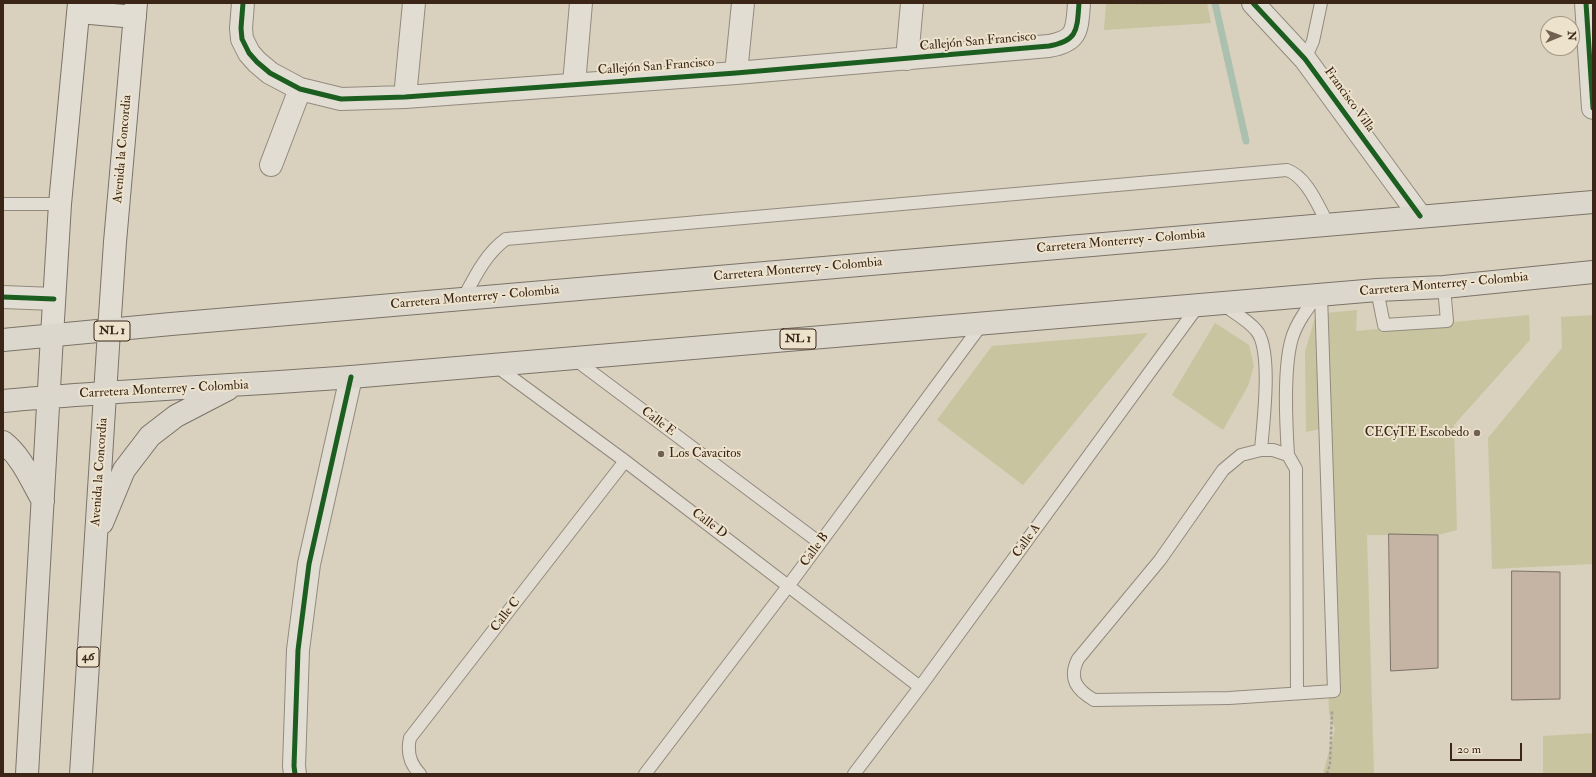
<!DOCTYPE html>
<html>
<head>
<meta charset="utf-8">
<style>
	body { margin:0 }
	#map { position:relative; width:1596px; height:777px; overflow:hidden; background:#d9d0bd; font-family:"IM FELL Double Pica",serif }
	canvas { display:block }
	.frame { position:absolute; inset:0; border:4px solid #3a2516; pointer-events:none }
	.north { position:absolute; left:1540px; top:16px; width:40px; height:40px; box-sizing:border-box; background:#ede3cd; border:1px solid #a59784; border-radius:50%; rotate:89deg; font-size:11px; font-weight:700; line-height:16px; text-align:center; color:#3a2516 }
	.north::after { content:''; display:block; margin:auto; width:14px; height:18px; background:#726150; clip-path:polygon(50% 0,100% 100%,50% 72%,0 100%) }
	.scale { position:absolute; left:1450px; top:743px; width:72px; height:18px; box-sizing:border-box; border:2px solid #3a2516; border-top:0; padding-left:5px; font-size:12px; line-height:14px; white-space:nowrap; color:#3a2516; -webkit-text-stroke:3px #ede3cd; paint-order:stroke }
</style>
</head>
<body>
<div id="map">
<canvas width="1596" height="777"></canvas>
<div class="frame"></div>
<div class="north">N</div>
<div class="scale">20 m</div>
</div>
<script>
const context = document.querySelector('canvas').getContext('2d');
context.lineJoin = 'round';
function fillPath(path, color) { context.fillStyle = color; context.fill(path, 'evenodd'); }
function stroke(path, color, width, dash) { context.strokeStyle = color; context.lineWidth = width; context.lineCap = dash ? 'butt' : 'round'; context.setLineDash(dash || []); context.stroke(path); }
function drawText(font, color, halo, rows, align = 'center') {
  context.font = font + ' "IM FELL Double Pica",serif'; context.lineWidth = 4; context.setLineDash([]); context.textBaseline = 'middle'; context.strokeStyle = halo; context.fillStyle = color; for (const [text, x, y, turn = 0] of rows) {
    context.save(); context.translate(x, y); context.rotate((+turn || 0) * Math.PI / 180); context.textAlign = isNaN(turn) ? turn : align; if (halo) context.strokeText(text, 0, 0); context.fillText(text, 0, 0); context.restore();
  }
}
fillPath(new Path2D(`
	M1106 3H1207L1211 23 1104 30Z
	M1357 310 1356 331 1529 315 1530 340 1454 425 1457 530 1438 535H1367L1374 774H1323L1335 729 1329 713 1321 429 1306 432 1305 352 1316 314Z
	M1593 315V564L1492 569 1488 438 1562 348 1561 317Z
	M1215 323 1249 345 1254 366 1248 386 1223 430 1172 395Z
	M1148 333 1023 485 937 420 992 346Z
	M1593 733V774H1543V736Z`), '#c8c49f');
stroke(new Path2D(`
	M1215 3 1246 141`), '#abc0ae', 7);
const building = new Path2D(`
	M1389 534 1438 535V668L1391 671Z
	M1512 571 1560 572V699L1512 700Z`);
fillPath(building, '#c5b3a3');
stroke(building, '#7b7368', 1);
const service = new Path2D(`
	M1305 59 1313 41 1321 3
	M3 204H60
	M1377 290 1384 325 1447 321 1444 287
	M463 299C474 278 486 253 506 239L1287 170C1307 177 1318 206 1328 224
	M1222 304C1233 312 1248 320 1256 330 1273 349 1263 424 1261 450
	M573 358 820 543
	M496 366 625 461 920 687
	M1288 455C1286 423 1283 368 1292 338 1297 322 1307 309 1317 296
	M1297 693 1296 469 1288 455 1273 450H1261L1241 455 1223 470 1160 560 1078 659C1068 679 1077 690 1094 700L1229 698 1334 691 1321 295
	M420 774C410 764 407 751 410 738L625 461
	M645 774 789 585 982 324
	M854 774 920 687 1198 306`);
const minor = new Path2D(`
	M243 3 241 28 242 39 249 53 257 62 270 73 300 89 341 99 405 97 736 73 1049 46C1078 41 1077 30 1079 3
	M1253 3 1305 59 1420 216
	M1586 3 1593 108
	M907 59 912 3
	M736 73 743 3
	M574 84 581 3
	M405 97 414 3
	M271 165 300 89
	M3 297 54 299
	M295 774 294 766 298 650 309 564 351 377`);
const secondary = new Path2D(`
	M79 12 135 17
	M109 331 115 242 136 3
	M52 336 60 204 79 3`);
const primary = new Path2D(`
	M3 340 171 324 1593 202
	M3 401C119 390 235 386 351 377L1377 290 1444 287 1593 272
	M3 442C22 457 31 480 43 501
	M102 523 124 470 150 436 176 416 228 389
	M27 774 52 336
	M81 774 109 331`);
stroke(service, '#928a7e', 14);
stroke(minor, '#928a7e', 24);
stroke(secondary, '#7b7368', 24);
stroke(primary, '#7b7368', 24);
stroke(new Path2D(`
	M1136 3H1165
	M1327 774 1330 764 1332 710`), '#a39e96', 2.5, [3, 2]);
stroke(service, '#e2ddd3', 12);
stroke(minor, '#e2ddd3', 22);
stroke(secondary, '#e2ddd3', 22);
stroke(primary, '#dcd7cc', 22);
stroke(new Path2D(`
	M243 3 241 28 242 39 249 53 257 62 270 73 300 89 341 99 405 97 736 73 1049 46C1078 41 1077 30 1079 3
	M1253 3 1305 59 1420 216
	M1586 3 1593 108
	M3 297 54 299
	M295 774 294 766 298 650 309 564 351 377`), '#1b5e20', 5);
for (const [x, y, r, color] of [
	[1477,433,4,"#726150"],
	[661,454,4,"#726150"]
]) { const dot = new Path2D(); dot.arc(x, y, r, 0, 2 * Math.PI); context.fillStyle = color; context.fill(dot); stroke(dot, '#ede3cd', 1.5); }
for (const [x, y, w] of [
	[112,331,36],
	[798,339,36],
	[88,657,22]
]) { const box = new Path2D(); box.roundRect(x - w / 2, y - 10, w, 20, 3); context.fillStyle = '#ede3cd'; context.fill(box); stroke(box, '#3a2516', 1); }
drawText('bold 12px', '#3a2516', null, [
	["NL 1",112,331],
	["NL 1",798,339],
	["46",88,657]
]);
drawText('13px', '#3a2516', '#ede3cd', [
	["Callejón San Francisco",978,42,-5],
	["Callejón San Francisco",656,67,-4],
	["Francisco Villa",1349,100,54],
	["Avenida la Concordia",123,149,-85],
	["Carretera Monterrey - Colombia",1121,242,-5],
	["Carretera Monterrey - Colombia",798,270,-5],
	["Carretera Monterrey - Colombia",1444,285,-5],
	["Carretera Monterrey - Colombia",475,298,-5],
	["Carretera Monterrey - Colombia",164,390,-3],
	["Calle E",658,422,37],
	["Avenida la Concordia",100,472,-86],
	["Calle D",709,524,37],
	["Calle A",1027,541,-54],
	["Calle B",815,550,-54],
	["Calle C",506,615,-52]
]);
drawText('13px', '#3a2516', '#ede3cd', [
	["CECyTE Escobedo",1469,433],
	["Los Cavacitos",669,454,"left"]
], 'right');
</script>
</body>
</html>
